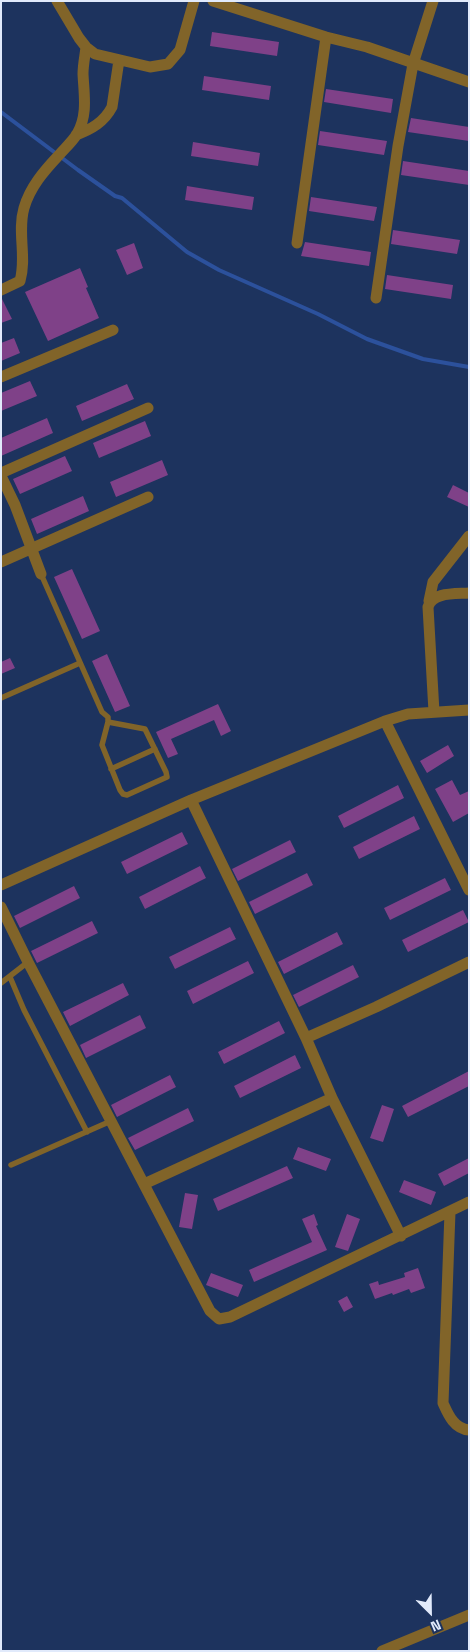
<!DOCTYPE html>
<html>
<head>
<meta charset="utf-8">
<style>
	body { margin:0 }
	#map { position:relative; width:470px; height:1652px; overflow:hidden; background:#1d335e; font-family:"Space Grotesk",sans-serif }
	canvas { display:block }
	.frame { position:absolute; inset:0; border:2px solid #e1eafb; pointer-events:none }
	.north { position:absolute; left:405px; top:1587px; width:50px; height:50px; -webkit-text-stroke:4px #1d335e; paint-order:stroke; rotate:157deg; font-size:14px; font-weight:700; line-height:20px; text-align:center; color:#e1eafb }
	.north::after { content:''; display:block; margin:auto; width:18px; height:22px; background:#e1eafb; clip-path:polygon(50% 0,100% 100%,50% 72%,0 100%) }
</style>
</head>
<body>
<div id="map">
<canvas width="470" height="1652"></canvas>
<div class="frame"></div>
<div class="north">N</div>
</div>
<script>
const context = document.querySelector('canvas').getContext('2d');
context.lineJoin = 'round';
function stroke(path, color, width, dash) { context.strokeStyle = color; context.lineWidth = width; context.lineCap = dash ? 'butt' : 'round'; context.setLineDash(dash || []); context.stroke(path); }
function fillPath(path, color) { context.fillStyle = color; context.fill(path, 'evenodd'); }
stroke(new Path2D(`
	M1 112 78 170 115 196 122 198 187 252 219 270 318 314 367 339 423 359 469 367`), '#2c519c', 4);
fillPath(new Path2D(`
	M212 32 279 42 277 56 210 46Z
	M204 76 271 86 269 100 202 90Z
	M326 89 393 99 391 113 324 102Z
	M411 118 469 127V141L408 132Z
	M320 131 387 141 384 155 318 145Z
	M193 142 260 153 258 166 191 156Z
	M403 161 469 171V185L401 175Z
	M187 186 254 197 252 210 185 200Z
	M311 197 377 207 374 221 309 211Z
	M393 230 460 240 457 254 391 244Z
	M305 242 371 252 369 266 301 256Z
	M134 243 143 268 127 275 116 250Z
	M80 268 88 287 86 288 99 318 48 341 25 292Z
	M387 275 453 285 451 299 385 289Z
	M1 297 12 319 1 323Z
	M14 338 20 353 1 361V343Z
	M30 381 37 396 1 411V393Z
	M127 384 134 399 82 421 76 406Z
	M47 418 53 433 1 456V438Z
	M145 421 151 436 99 458 93 443Z
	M65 456 72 471 20 494 13 479Z
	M162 460 168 475 116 497 110 482Z
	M453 485 469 493V507L447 497Z
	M83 496 89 511 37 534 31 519Z
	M72 569 100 631 82 639 54 577Z
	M107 654 130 706 115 712 92 661Z
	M10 658 15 668 1 674V662Z
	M218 704 231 731 221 736 214 720 171 739 178 754 168 758 156 732Z
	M448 745 454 756 427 773 420 761Z
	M452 780 460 795 469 791V813L453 822 435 789Z
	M398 785 404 798 344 828 338 816Z
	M414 816 420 829 359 859 353 847Z
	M182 832 188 844 127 874 121 862Z
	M290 840 296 852 238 881 232 869Z
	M200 866 206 878 145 909 139 897Z
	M307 873 313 885 255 914 249 902Z
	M445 878 451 890 390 920 384 908Z
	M74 886 80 898 20 928 14 916Z
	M463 910 469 922 408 952 402 940Z
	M92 921 98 933 37 963 31 951Z
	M230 927 236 939 175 969 169 957Z
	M337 932 343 944 284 974 278 962Z
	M248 961 254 973 193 1004 187 991Z
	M353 965 359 977 299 1007 293 995Z
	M123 983 129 995 70 1026 63 1012Z
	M140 1015 146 1028 86 1058 80 1045Z
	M279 1021 285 1033 224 1064 218 1052Z
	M295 1055 301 1068 240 1098 234 1086Z
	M469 1071V1086L408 1117 402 1106Z
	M170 1075 176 1087 117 1117 111 1105Z
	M382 1105 394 1109 383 1142 370 1138Z
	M188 1108 194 1121 135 1150 128 1138Z
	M298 1147 331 1159 326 1171 293 1159Z
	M469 1158V1173L444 1186 438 1174Z
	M287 1166 293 1178 218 1211 213 1199Z
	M404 1180 436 1192 431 1205 399 1192Z
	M185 1193 198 1195 192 1229 179 1227Z
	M314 1214 318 1225 316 1226 327 1250 254 1282 249 1270 312 1242 302 1219Z
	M347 1214 360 1219 348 1251 335 1247Z
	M418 1268 425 1288 411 1293 409 1289 393 1295 392 1293 375 1299 369 1284 378 1281 379 1285 405 1277 404 1273Z
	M211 1273 243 1285 238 1297 206 1285Z
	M347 1296 353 1307 344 1312 338 1301Z`), '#7f4188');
stroke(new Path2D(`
	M41 574 102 712 108 717V722L102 745 120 790 123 794 127 795 167 777 166 772 145 729 108 722
	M1 698 80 663
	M111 769 155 749
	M10 977 24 1010 87 1132
	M1 983 28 962
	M11 1165 111 1121`), '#816429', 5.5);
stroke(new Path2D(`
	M57 1 79 38 86 47 95 54 150 67 168 64 180 50 194 1
	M213 1 326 37 367 47 469 82
	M76 135C92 129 104 122 112 107L119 60
	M297 243 326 37
	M1 290 20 281C27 257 17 232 24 208 30 187 44 171 59 155 65 148 72 142 77 134 88 115 84 95 83 74 83 65 85 56 86 47
	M376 298 398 146 413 64 433 1
	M1 377 113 330
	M1 473 148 408
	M1 476 15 505 41 574
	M1 562 148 497
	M429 601 433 582 469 536
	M434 712 428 607C432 592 455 594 469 593
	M385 721 469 890
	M191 800 306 1038 332 1098 401 1236
	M1 885 191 800 385 721 408 714 469 710
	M1 907 28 962 210 1311 219 1319 230 1317 469 1202
	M306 1038 376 1007 469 962
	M144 1184 332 1098
	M450 1212 443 1403C448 1414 454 1429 469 1430
	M382 1651 469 1615`), '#816429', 11);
</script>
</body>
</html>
